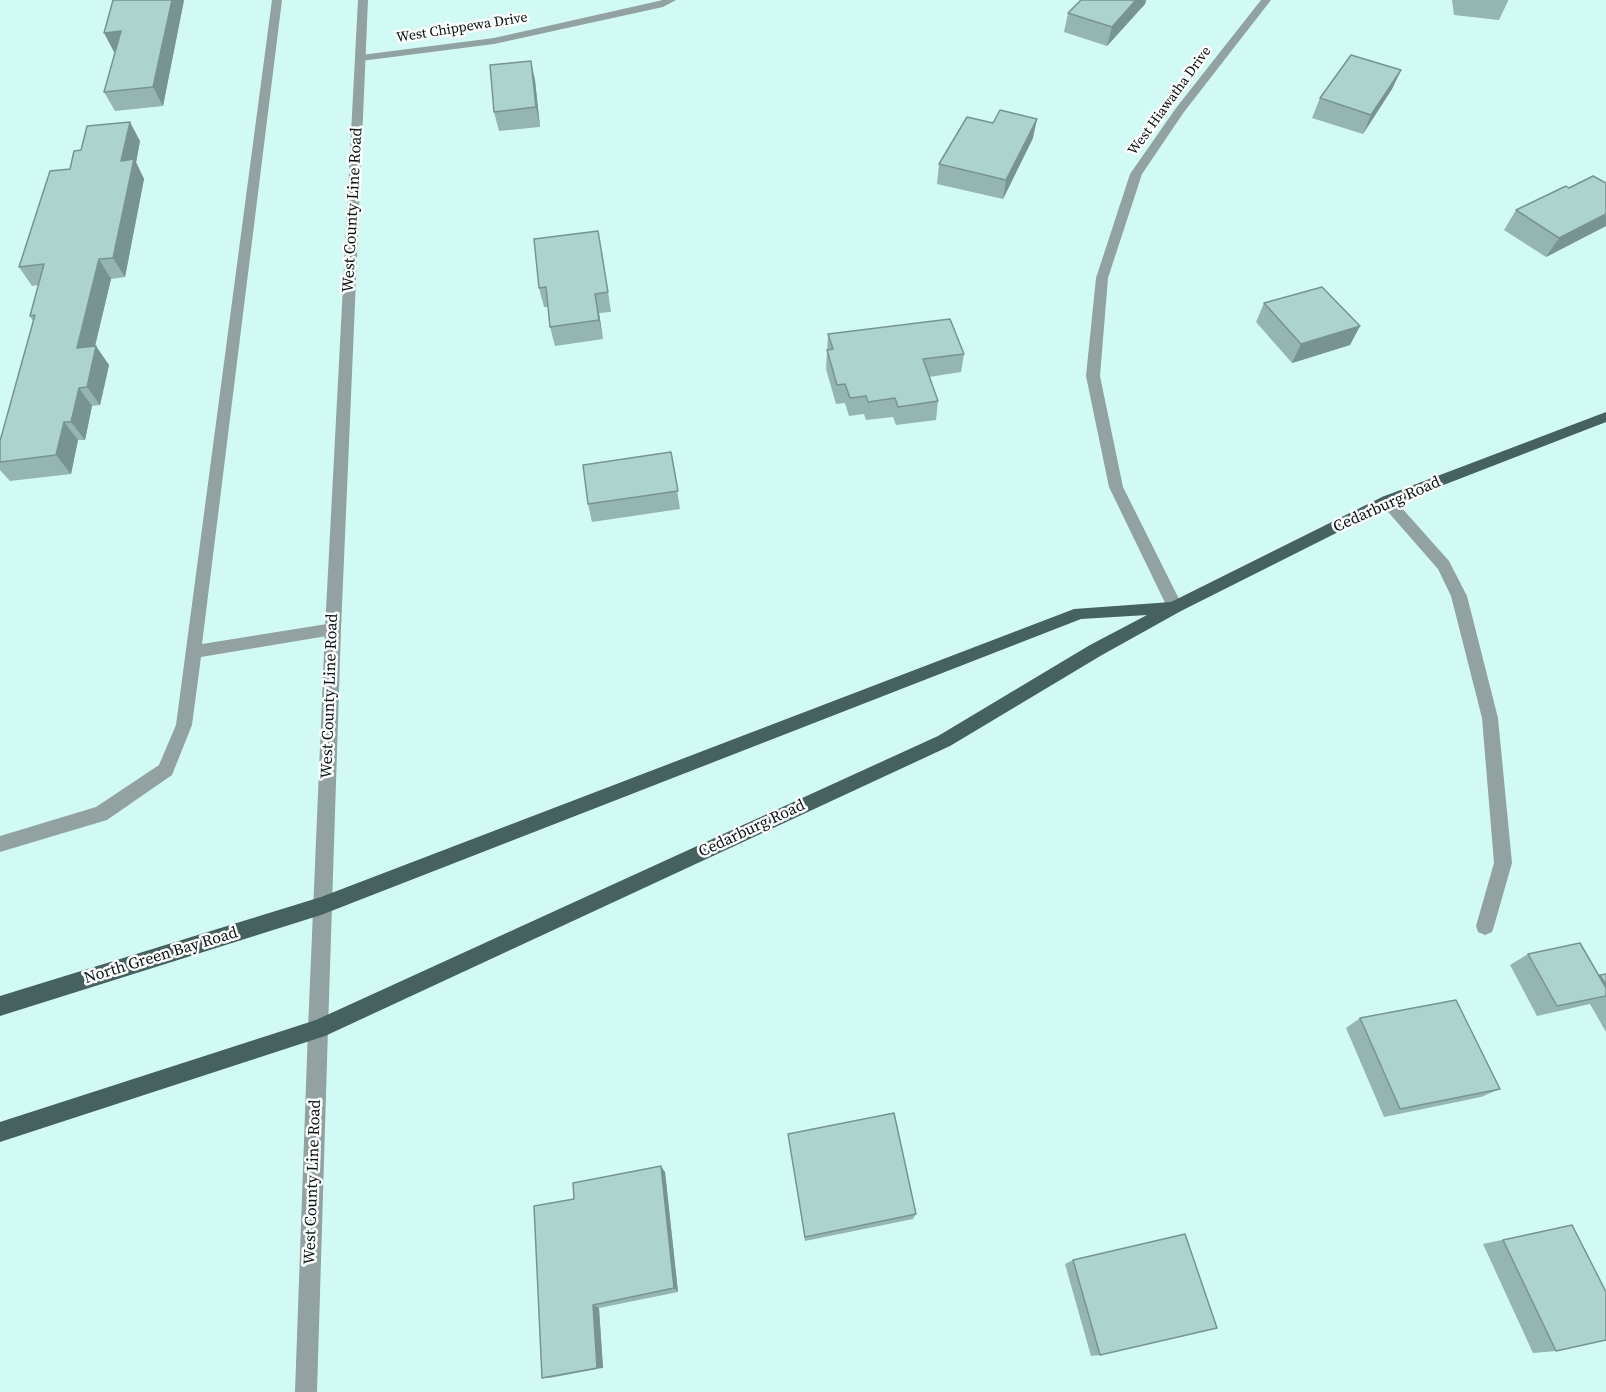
<!DOCTYPE html>
<html>
<head>
<meta charset="utf-8">
<style>
	body { margin:0 }
	canvas { display:block; background:#d2faf5 }
</style>
</head>
<body>
<canvas width="1606" height="1392"></canvas>
<script>
const context = document.querySelector('canvas').getContext('2d');
context.lineJoin = 'round';
function fillPath(path, color) { context.fillStyle = color; context.fill(path, 'evenodd'); }
function stroke(path, color, width, dash) { context.strokeStyle = color; context.lineWidth = width; context.lineCap = dash ? 'butt' : 'round'; context.setLineDash(dash || []); context.stroke(path); }
function drawText(font, color, halo, rows, align = 'center') {
  context.font = font + ' "Source Serif 4",serif'; context.lineWidth = 5; context.setLineDash([]); context.textBaseline = 'middle'; context.strokeStyle = halo; context.fillStyle = color; for (const [text, x, y, turn = 0] of rows) {
    context.save(); context.translate(x, y); context.rotate((+turn || 0) * Math.PI / 180); context.textAlign = isNaN(turn) ? turn : align; if (halo) context.strokeText(text, 0, 0); context.fillText(text, 0, 0); context.restore();
  }
}
fillPath(new Path2D(`
	M1387 495 1392 497 1449 561 1467 596 1498 718 1512 863 1494 926 1492 932 1485 935 1478 932 1476 926 1494 863 1482 718 1451 596 1438 569 1382 505 1380 501 1382 497Z`), '#92a2a0');
fillPath(new Path2D(`
	M272 0H282L202 644 333 623 339 624 341 629 339 634 201 657 192 725 172 775 107 820 0 852V836L96 807 159 765 176 725Z
	M663 0H676L663 7 494 44 361 61 356 58 361 55 494 38Z
	M1261 0H1271L1184 112 1142 174 1108 278 1100 376 1123 487 1183 607 1181 611 1175 613 1169 611 1109 487 1086 376 1096 278 1130 174 1176 108Z
	M318 1019 325 1022 328 1029 317 1392H295L308 1029 311 1022Z`), '#92a2a0');
fillPath(new Path2D(`
	M358 0H368L341 629 328 1029 325 1036 318 1039 311 1036 308 1029 325 629Z`), '#92a2a0');
fillPath(new Path2D(`
	M1606 412V422L1392 505 1181 611 1102 655 950 746 325 1036 0 1142V1122L316 1020 938 736 1090 645 1147 615 1081 619 321 915 0 1016V996L321 897 1074 609 1171 602 1382 497Z`), '#45625f');
fillPath(new Path2D(`
	M113 0H184L163 106 115 111 104 92 115 52H114Z
	M1081 0H1146L1145 4 1107 46 1064 32 1068 13Z
	M1452 0H1508V1L1499 20 1454 15Z
	M1401 70 1392 89 1363 134 1312 118 1320 98Z
	M535 80 540 127 499 131 494 112Z
	M993 123 1033 138 1003 199 937 184 939 164Z
	M140 141 136 163 144 179 125 277 111 279 95 346 109 365 100 405 92 406 85 440H78L71 474 10 481 0 470V441L33 321 30 316 38 285 32 286 19 267 70 169 81 150Z
	M1606 183V226L1546 257 1504 230 1516 210 1569 188Z
	M602 251 611 312 599 313 603 339 555 346 550 327 548 307H544L539 288Z
	M1264 303 1360 326 1350 345 1292 363 1256 322Z
	M828 334 964 354 961 372 929 377 938 401 936 420 896 425 893 417 866 420 864 414 849 416 845 403 836 404 826 369Z
	M671 452 680 509 592 522 588 504Z
	M1528 954 1599 976 1606 974V1032L1590 1004 1537 1016 1510 965Z
	M1360 1018 1500 1089 1481 1097 1384 1117 1346 1028Z
	M788 1134 916 1214 913 1219 805 1241Z
	M665 1172 678 1292 599 1308 603 1368 550 1378H542L574 1199Z
	M1572 1225 1556 1351 1533 1353 1483 1244Z
	M1073 1260 1100 1355 1091 1356 1065 1264Z`), '#94b5b1');
fillPath(new Path2D(`
	M172 0H184L163 106 153 87Z
	M1136 0H1146L1145 4 1107 46 1112 27Z
	M121 31 130 51 114 52 104 33Z
	M531 61 535 80 540 127 536 107Z
	M1401 70 1392 89 1363 134 1371 115Z
	M1037 119 1033 138 1003 199 1006 180Z
	M130 122 140 141 136 162 144 179 125 277 113 258 121 161Z
	M1606 214V226L1546 257 1559 238Z
	M99 259 111 279 90 367 77 348Z
	M595 294 599 313 603 339 599 320Z
	M1360 326 1350 345 1292 363 1301 344Z
	M96 346 109 365 100 405 87 387Z
	M79 388 92 406 85 440 71 422Z
	M64 422 78 440 71 474 56 455Z
	M661 1166 665 1172 678 1292 674 1288Z
	M593 1305 599 1308 603 1368H597Z`), '#789490');
const building = new Path2D(`
	M113 0H172L153 87 104 92 121 31 104 33Z
	M1081 0H1136L1112 27 1068 13Z
	M1351 55 1401 70 1371 115 1320 98Z
	M531 61 536 107 494 112 490 65Z
	M1000 110 1037 119 1006 180 939 164 967 117 993 123Z
	M130 122 121 161 134 159 113 258 99 259 77 348 96 346 87 387 79 388 71 422H64L56 455 0 462V441L35 315 30 316 44 264 19 267 50 171 70 169 74 151 81 150 87 126Z
	M1593 176 1606 183V214L1559 238 1516 210 1566 186 1569 188Z
	M598 231 608 292 595 294 599 320 550 327 546 287 539 288 534 239Z
	M1322 287 1360 326 1301 344 1264 303Z
	M950 319 964 354 923 359 938 401 898 407 895 398 868 402 866 396 850 398 845 384 837 385 827 350 833 349 828 334Z
	M671 452 678 491 588 504 583 465Z
	M1580 943 1606 988V996L1557 1006 1528 954Z
	M1606 974V985L1600 975Z
	M1456 1000 1500 1089 1400 1109 1360 1018Z
	M894 1113 916 1214 805 1237 788 1134Z
	M661 1166 674 1288 593 1305 597 1368 542 1378 534 1206 574 1199 573 1183Z
	M1572 1225 1606 1292V1340L1556 1351 1503 1240Z
	M1185 1234 1217 1328 1100 1355 1073 1260Z`);
fillPath(building, '#acd3ce');
stroke(building, '#789490', 1.5);
drawText('14px', '#041210', '#fdfdfd', [
	["West Chippewa Drive",462,28,-9],
	["West Hiawatha Drive",1170,101,-54]
]);
drawText('16px', '#041210', '#fdfdfd', [
	["West County Line Road",353,210,-87],
	["Cedarburg Road",1387,505,-24],
	["West County Line Road",330,696,-88],
	["Cedarburg Road",752,829,-25],
	["North Green Bay Road",161,956,-17],
	["West County Line Road",313,1182,-88]
]);
</script>
</body>
</html>
